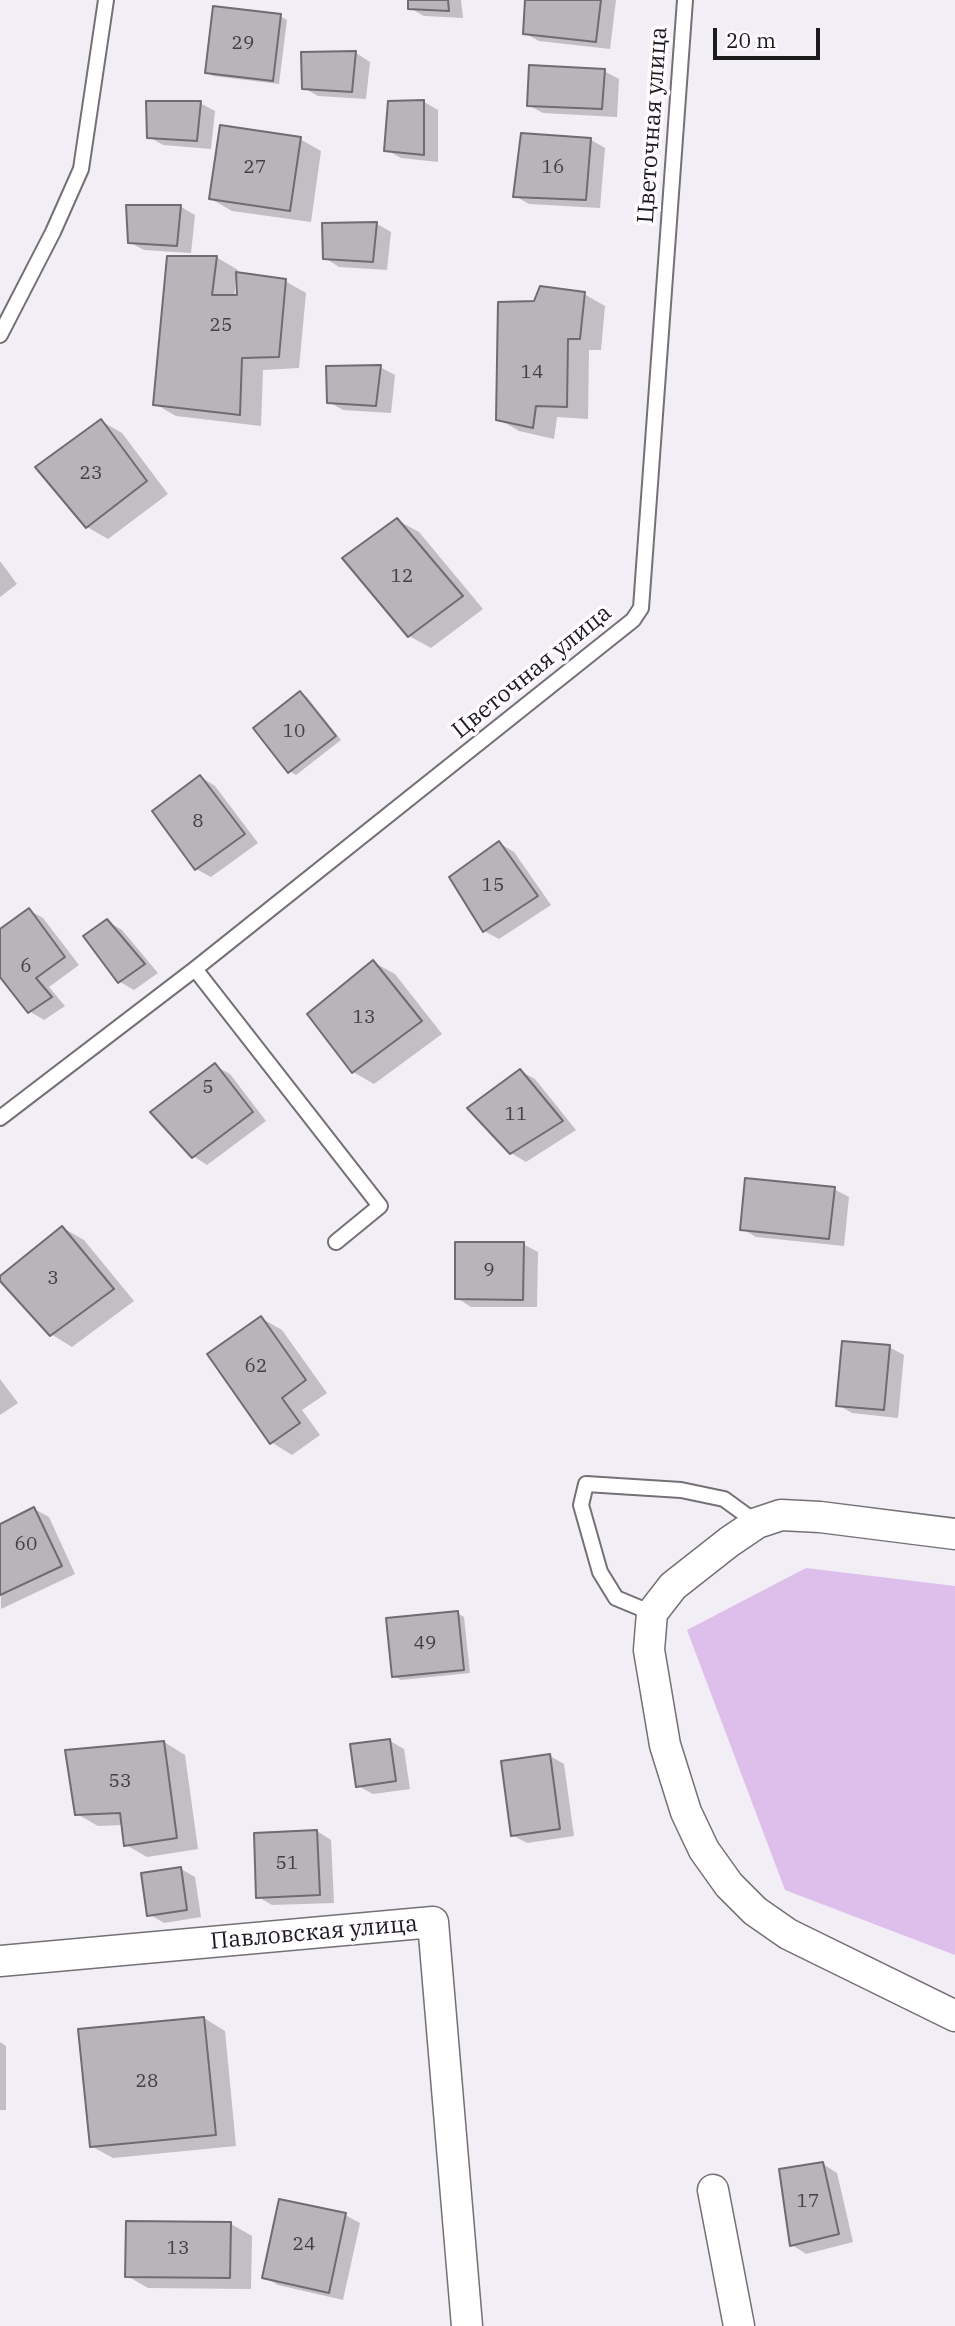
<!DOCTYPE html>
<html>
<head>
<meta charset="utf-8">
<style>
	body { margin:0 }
	#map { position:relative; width:955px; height:2326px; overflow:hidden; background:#f2eef5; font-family:"IBM Plex Serif",serif }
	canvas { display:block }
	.scale { position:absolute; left:713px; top:28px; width:107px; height:32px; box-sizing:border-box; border:4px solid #1b1a1c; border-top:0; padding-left:9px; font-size:21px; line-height:24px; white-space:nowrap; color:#1b1a1c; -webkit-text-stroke:5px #fefcff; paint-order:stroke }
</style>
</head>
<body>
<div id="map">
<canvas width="955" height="2326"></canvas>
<div class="scale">20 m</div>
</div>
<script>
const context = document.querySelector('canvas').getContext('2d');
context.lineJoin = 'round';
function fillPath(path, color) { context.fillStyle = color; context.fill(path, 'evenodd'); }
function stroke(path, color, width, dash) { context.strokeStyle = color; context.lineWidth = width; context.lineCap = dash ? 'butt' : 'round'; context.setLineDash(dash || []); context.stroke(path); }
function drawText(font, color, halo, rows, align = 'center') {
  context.font = font + ' "IBM Plex Serif",serif'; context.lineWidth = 7; context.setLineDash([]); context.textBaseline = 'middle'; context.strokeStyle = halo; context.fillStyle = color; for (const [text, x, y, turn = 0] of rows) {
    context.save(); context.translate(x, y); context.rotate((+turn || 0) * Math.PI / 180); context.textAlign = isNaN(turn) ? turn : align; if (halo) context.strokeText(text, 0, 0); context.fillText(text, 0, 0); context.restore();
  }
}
fillPath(new Path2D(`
	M806 1568 955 1586V1955L785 1890 687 1630Z`), '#debfec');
fillPath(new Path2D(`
	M410 0H461L463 18 424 16 410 8Z
	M526 0H616L610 49 539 41 524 33Z
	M280 16 287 20 279 84 213 76 207 72Z
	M356 53 370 62 366 99 318 96 304 88Z
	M604 71 619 79 617 117 543 113 528 105Z
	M424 102 438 110V162L401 158 386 150Z
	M200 103 215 111 211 149 163 145 149 137Z
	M523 135 591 140 605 148 600 208 529 204 515 196Z
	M300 139 321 151 311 222 232 211 211 199Z
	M128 207H181L195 215 191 253 144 250 129 242Z
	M377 224 391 232 387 270 339 267 325 258Z
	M216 257 238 270 237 274 285 281 306 293 299 368 263 370 261 426 176 416 155 404ZM236 280H238L239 297H234Z
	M584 294 605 306 601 350H589L588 419 557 417 554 439 519 431 498 419 536 303Z
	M380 367 395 375 391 413 343 410 329 402Z
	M101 421 122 433 168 494 108 539 87 527Z
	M397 520 419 532 483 609 431 648 409 636Z
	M0 561 17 584 0 597Z
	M300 693 307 697 341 740 296 775 289 771Z
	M201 777 215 786 258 843 211 877 196 869Z
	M499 843 514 852 551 905 499 939 484 931Z
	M29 910 43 918 79 965 49 987 65 1006 44 1020 29 1011 0 974V931Z
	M107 921 122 930 158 973 134 990 120 982Z
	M373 962 395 974 442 1034 374 1084 353 1072Z
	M215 1066 230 1074 266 1121 207 1165 193 1156Z
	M520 1071 535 1079 576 1130 526 1162 511 1153Z
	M834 1189 849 1197 844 1246 756 1237 742 1229Z
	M63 1228 84 1240 134 1301 72 1347 51 1334Z
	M523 1244 538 1252 537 1307H471L457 1298Z
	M261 1318 282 1330 327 1393 302 1410 320 1435 292 1455 271 1442Z
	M889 1347 904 1355 898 1418 852 1413 838 1405Z
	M0 1379 18 1403 0 1415Z
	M34 1509 49 1517 75 1574 1 1609 0 1526Z
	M457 1613 464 1617 470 1673 401 1680 394 1676Z
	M390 1741 404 1749 410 1789 373 1794 358 1786Z
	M164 1742 185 1755 198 1849 147 1857 126 1845 124 1825 98 1826 77 1814Z
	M550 1756 564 1764 574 1836 527 1843 512 1835Z
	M317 1831 331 1840 334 1903 272 1905 258 1897Z
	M181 1869 195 1877 201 1917 164 1923 149 1914Z
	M204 2018 225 2031 236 2146 113 2158 91 2146Z
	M0 2042 6 2046V2110H0Z
	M823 2164 837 2173 853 2242 806 2254 792 2245Z
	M345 2215 360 2223 343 2300 278 2285 264 2277Z
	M231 2224 252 2236 251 2289 148 2288 127 2276Z`), '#0003');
const building = new Path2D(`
	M408 0H448L449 11 408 9Z
	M525 0H601L596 42 523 34Z
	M213 6 281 14 273 81 205 73Z
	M356 51 352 92 302 89 301 52Z
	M529 65 605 69 602 109 527 106Z
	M424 100V155L384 151 388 101Z
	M146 101H201L197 141 147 138Z
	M220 125 301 137 290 211 209 199Z
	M521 133 591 138 586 200 513 197Z
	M126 205H181L177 246 128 243Z
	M377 222 373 262 323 259 322 223Z
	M167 256H217L212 295H237L236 272 286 279 279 357 242 358 240 415 153 405Z
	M540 286 585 292 580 339H568L567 407 536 406 533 428 496 420 498 302 534 301Z
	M381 365 376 406 327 403 326 366Z
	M101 419 147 481 86 528 35 467Z
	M397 518 463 596 408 637 342 558Z
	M300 691 336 736 288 773 253 728Z
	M200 775 245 834 195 870 152 811Z
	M499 841 538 896 483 932 449 877Z
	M29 908 65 957 36 978 52 997 28 1013 0 977V929Z
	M107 919 145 964 118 983 83 936Z
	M373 960 422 1021 352 1073 307 1014Z
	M215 1063 253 1112 192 1158 150 1112Z
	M520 1069 563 1121 510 1154 467 1108Z
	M745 1178 835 1187 829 1239 740 1230Z
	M62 1226 114 1289 50 1336 0 1281V1276Z
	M455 1242H524L523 1300 455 1299Z
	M261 1316 306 1380 282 1398 300 1423 270 1444 207 1354Z
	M842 1341 890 1345 884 1410 836 1406Z
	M34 1507 62 1566 0 1595V1524Z
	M458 1611 464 1670 392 1677 386 1618Z
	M390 1739 396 1781 356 1787 350 1744Z
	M164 1741 177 1838 124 1846 120 1813 75 1815 65 1750Z
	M550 1754 560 1829 511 1836 501 1761Z
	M317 1830 320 1895 256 1898 254 1833Z
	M181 1867 187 1910 147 1916 141 1873Z
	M204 2017 216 2135 90 2147 78 2029Z
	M823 2162 839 2234 790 2246 779 2169Z
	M279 2199 346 2213 329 2293 262 2278Z
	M126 2221 231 2222 230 2278 125 2277Z`);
fillPath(building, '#b8b4ba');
stroke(building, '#6f6b71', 2);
const service = new Path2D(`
	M0 335 53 232 81 169 106 0
	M195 969 380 1206 336 1242
	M0 1118 195 969 633 620 641 608 685 0
	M652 1613 616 1598 600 1572 581 1505 586 1484 681 1490 724 1499 757 1523`);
const minor = new Path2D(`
	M955 1534 820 1517 781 1515 757 1523 729 1542 673 1586 652 1613 649 1650 665 1745 686 1812 704 1850 729 1885 755 1911 788 1934 955 2016
	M0 1961 433 1922 467 2326
	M713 2190 739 2326`);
stroke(service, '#747076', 18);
stroke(minor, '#747076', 33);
stroke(service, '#fff', 14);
stroke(minor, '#fff', 30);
drawText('19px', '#424044', null, [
	["29",243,44],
	["27",255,168],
	["16",553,168],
	["25",221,326],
	["14",532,373],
	["23",91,474],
	["12",402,577],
	["10",294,732],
	["8",198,822],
	["15",493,886],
	["6",26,967],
	["13",364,1018],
	["5",208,1088],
	["11",516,1115],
	["9",489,1271],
	["3",53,1279],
	["62",256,1367],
	["60",26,1545],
	["49",425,1644],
	["53",120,1782],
	["51",287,1864],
	["28",147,2082],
	["17",808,2202],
	["24",304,2245],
	["13",178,2249]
]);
drawText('23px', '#1b1a1c', '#fefcff', [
	["Цветочная улица",653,125,-86],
	["Цветочная улица",532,672,-39],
	["Павловская улица",314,1933,-5]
]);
</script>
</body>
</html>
